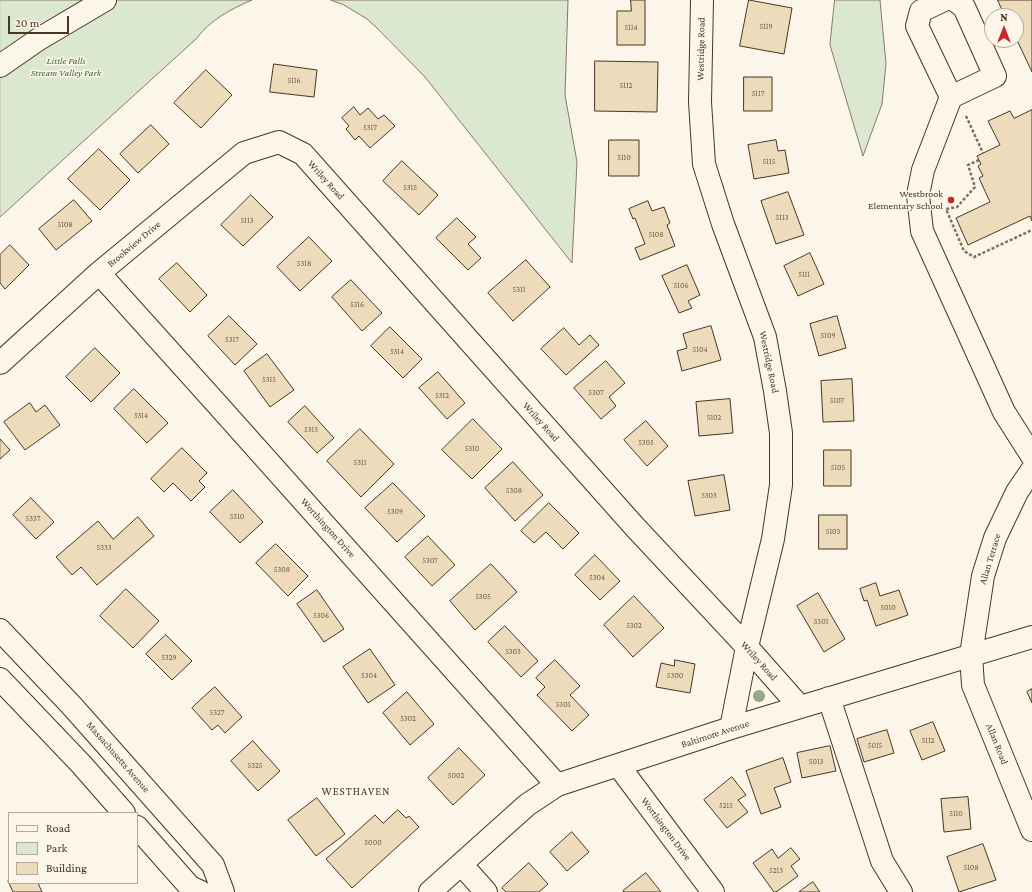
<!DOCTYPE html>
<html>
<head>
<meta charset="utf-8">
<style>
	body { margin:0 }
	#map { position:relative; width:1032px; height:892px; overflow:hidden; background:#fbf6e9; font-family:"Crimson Pro",serif }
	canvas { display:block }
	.legend { position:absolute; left:8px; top:812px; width:130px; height:72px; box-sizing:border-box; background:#fbf6e9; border:1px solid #b4a999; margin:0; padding:5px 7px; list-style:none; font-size:12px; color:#4a3520 }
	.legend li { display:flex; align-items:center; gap:8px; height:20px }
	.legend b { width:20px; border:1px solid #b4a999 }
	.north { position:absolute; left:984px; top:8px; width:40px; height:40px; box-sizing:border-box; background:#fbf6e9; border:1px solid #b4a999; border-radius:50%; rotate:0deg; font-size:11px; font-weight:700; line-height:16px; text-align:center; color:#4a3520 }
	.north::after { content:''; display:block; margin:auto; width:14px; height:18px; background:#c62828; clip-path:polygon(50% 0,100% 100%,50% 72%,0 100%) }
	.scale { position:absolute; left:8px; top:16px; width:61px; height:18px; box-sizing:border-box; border:2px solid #4a3520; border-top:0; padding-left:5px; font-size:12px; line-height:14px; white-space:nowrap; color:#4a3520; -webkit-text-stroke:3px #fbf6e9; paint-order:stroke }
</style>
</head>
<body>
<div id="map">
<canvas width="1032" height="892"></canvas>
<ul class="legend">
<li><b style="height:5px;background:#fbf6e9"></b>Road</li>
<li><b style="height:11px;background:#dce7d0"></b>Park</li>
<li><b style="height:11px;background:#ecdcbc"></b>Building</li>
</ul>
<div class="north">N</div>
<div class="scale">20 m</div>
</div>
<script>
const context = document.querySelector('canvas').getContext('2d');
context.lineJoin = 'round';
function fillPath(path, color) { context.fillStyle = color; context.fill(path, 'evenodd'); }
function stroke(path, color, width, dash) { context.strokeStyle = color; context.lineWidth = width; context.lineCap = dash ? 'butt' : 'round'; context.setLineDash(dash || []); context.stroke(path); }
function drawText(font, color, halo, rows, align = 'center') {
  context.font = font + ' "Crimson Pro",serif'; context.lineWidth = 3; context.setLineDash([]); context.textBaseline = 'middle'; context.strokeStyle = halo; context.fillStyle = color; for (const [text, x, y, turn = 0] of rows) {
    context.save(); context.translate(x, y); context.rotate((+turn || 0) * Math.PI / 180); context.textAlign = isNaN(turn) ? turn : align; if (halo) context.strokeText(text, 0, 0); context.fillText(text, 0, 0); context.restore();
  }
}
const green = new Path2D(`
	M0 0H252C231 9 210 20 196 39L0 217Z
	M331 0H568L565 95 577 162 572 263 425 77 377 28 367 19 344 5Z
	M835 0H880L886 64 882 104 863 156 830 45Z`);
fillPath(green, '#dce7d0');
stroke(green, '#887966', 1);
const building = new Path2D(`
	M631 0H645V45H617V11H631Z
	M749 0 792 8 784 54 740 46Z
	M998 0H1032V72L1016 38V16H1005Z
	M595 61 658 62 657 112 595 111Z
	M274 64 317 70 314 97 270 92Z
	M206 70 232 95 201 128 174 103Z
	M744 77H772V111H744Z
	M354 107 360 115 368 108 378 119 384 115 395 126 370 148 359 136 355 140 346 129 349 126 342 118Z
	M1032 110V221L1030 216 968 245 956 218 990 202 979 178 983 176 978 166 981 164 977 156 1000 145 988 121 1010 111 1014 118Z
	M151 125 169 144 138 173 120 154Z
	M609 140H639V176H609Z
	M776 140 778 151 785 150 789 173 754 179 748 145Z
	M99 149 130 180 100 210 68 179Z
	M402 161 438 195 419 215 383 181Z
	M788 192 804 235 776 244 761 201Z
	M251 195 273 217 243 246 221 225Z
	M74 200 92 221 56 250 39 229Z
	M648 201 652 211 664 207 670 223 667 225 675 246 640 260 635 248 645 244 635 218 633 219 629 209Z
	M457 218 476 237 468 244 481 258 468 270 436 238Z
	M309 237 332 261 300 291 277 267Z
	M10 245 29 265 5 289 0 283V255Z
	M810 253 824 284 798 296 784 266Z
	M526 260 550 287 513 321 488 293Z
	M177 263 207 295 190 312 159 279Z
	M687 265 700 295 688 301 692 308 679 313 662 276Z
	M351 280 382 313 362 331 332 297Z
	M229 316 257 344 235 365 208 336Z
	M837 316 846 348 819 356 810 324Z
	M711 326 721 360 682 371 677 351 687 348 683 334Z
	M390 327 422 359 403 378 371 346Z
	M564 328 579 345 590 335 599 345 566 375 541 349Z
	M95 348 120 373 91 402 66 377Z
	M267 354 294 390 270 407 244 371Z
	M606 361 625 383 609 397 616 406 601 419 574 388Z
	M438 372 465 403 447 419 419 388Z
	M852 379 854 421 823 422 821 381Z
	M134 389 168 423 147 443 114 409Z
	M730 399 733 433 699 436 696 402Z
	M30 403 36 412 45 405 60 425 25 450 4 422Z
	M305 406 334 438 317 453 288 422Z
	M473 419 502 449 472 479 442 450Z
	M646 421 668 446 647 466 624 440Z
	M360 429 394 464 361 497 327 461Z
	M0 439 10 450 0 459Z
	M182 448 207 473 199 481 205 487 191 501 173 483 164 492 151 479Z
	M824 450H851V486H824Z
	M513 462 543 495 515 521 485 488Z
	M724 475 730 510 695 516 688 481Z
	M393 483 425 516 397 542 365 508Z
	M233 490 263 522 240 543 210 512Z
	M31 498 54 522 36 539 13 515Z
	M549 503 579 533 563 549 546 532 534 543 521 531Z
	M819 515H847V549H819Z
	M138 517 154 536 97 585 81 567 72 575 56 557 98 521 113 539Z
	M428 536 455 565 432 586 405 557Z
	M276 544 308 576 288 596 256 563Z
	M595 555 620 581 600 600 575 575Z
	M491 564 517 592 475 630 450 601Z
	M876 583 880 596 899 590 908 615 876 626 867 600 864 601 860 589Z
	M126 589 159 621 133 648 100 616Z
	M317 590 344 629 324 642 297 604Z
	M818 593 845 639 824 652 797 606Z
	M634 596 664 628 633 657 604 625Z
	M505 626 538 661 521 677 488 642Z
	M166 635 192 661 172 680 146 654Z
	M370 649 395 685 368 703 343 667Z
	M555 660 580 686 570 695 589 715 572 731 537 695 545 687 536 678Z
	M675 660 695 664 690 693 656 687 661 663 674 666Z
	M215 687 242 717 225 733 218 725 212 730 192 708Z
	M1032 689V703L1027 692Z
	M407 692 434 724 410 745 383 713Z
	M933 722 945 751 922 760 910 731Z
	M887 730 894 753 864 762 857 739Z
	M253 741 280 771 258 791 231 761Z
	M830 746 836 771 802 778 797 753Z
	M459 748 485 775 453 805 428 778Z
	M783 758 791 782 774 788 781 807 761 814 746 771Z
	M732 777 746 795 738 800 748 812 727 828 704 800Z
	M968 797 971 829 944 832 941 799Z
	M317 798 345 834 316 856 288 820Z
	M398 810 406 818 409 816 419 827 352 888 326 859 375 815 383 823Z
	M572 832 589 852 567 871 550 852Z
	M983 844 996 880 959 892 947 857Z
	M791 848 800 859 791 866 798 876 776 892H774L753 863 772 849 778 858Z
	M529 863 548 884 539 892H506L502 888Z
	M646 873 661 892H624L623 891Z
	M9 880V883H38L42 892H13L8 881Z
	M813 882 820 892H799Z`);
fillPath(building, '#ecdcbc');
stroke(building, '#4a3520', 1);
const minor = new Path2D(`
	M702 0 700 102 704 164 723 224 765 337 775 391 781 433V485L773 539 747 647 731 728
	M944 0 921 11 917 26 951 97
	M954 0 964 7 995 76 951 97 923 170 918 195 922 231 1004 412 1032 456
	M99 273 216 403 557 785
	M0 363 99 273 244 153 279 142 303 154 634 526 747 647 800 707
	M1032 470 1017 492 995 538 983 576 971 655 973 685 1032 830
	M829 698 882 861 901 892
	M618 765 713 892
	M461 864 486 892
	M430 892 527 805 557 785 731 728 1032 637`);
const major = new Path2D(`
	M0 66 39 39 105 0
	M0 630 72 706 213 865 223 892
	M0 679 81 764 124 813
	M137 827 190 887 201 892`);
stroke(minor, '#4a3520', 24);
stroke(major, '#4a3520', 24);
stroke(new Path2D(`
	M966 116 983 153
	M979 160 968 165 975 187 957 207 946 209 964 251 974 257 1032 230`), '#7f6f5c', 2.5, [3, 2]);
stroke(minor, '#fbf6e9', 22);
stroke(major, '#fbf6e9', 22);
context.fillStyle = '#96a887';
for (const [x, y] of [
	[759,696]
]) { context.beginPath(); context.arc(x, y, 6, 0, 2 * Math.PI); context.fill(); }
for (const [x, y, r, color] of [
	[951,200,4,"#c62828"]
]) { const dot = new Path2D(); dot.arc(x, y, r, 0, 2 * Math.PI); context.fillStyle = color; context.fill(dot); stroke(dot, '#fbf6e9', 1.5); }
drawText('8px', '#725f47', null, [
	["5119",766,27],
	["5114",631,28],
	["5116",294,81],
	["5112",626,86],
	["5117",758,94],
	["5317",370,128],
	["5110",624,158],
	["5115",769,162],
	["5315",410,188],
	["5113",782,218],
	["5113",247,221],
	["5108",65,225],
	["5108",656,235],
	["5318",304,264],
	["5111",804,275],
	["5106",681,286],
	["5311",519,290],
	["5316",357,305],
	["5109",828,336],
	["5317",232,340],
	["5104",700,350],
	["5314",397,352],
	["5315",269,380],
	["5307",596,393],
	["5312",442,396],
	["5107",837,401],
	["5314",141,416],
	["5102",714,418],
	["5313",311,430],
	["5305",646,443],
	["5310",472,449],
	["5311",360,463],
	["5105",838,468],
	["5308",514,491],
	["5303",709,496],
	["5309",395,512],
	["5310",237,517],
	["5337",33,519],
	["5103",833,532],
	["5333",104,548],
	["5307",430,561],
	["5308",282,570],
	["5304",597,578],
	["5305",483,597],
	["5010",888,608],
	["5306",321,616],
	["5301",821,622],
	["5302",634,626],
	["5303",513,652],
	["5329",169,658],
	["5304",369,676],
	["5300",675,676],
	["5301",563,705],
	["5327",217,713],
	["5302",408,719],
	["5112",928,741],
	["5015",875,746],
	["5013",816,762],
	["5325",255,766],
	["5002",456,776],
	["5215",726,806],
	["5110",956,814],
	["5000",373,843],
	["5108",971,868],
	["5213",776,871]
]);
drawText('10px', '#4a3520', '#fbf6e9', [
	["Westridge Road",701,49,-89],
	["Wriley Road",326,180,48],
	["Brookview Drive",134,244,-40],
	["Westridge Road",769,362,78],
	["Wriley Road",541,422,48],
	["Worthington Drive",328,528,48],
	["Allan Terrace",990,559,-73],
	["Wriley Road",759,661,48],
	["Baltimore Avenue",715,734,-18],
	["Allan Road",997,744,68],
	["Massachusetts Avenue",118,757,49],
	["Worthington Drive",666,829,53]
]);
drawText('italic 10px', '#436837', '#fbf6e9', [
	["Little Falls",66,61],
	["Stream Valley Park",66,73]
]);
drawText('10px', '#4a3520', '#fbf6e9', [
	["Westbrook",943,194],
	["Elementary School",943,206]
], 'right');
context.letterSpacing = '1px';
drawText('11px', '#4a3520', '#fbf6e9', [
	["WESTHAVEN",356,792]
]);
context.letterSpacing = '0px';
</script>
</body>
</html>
